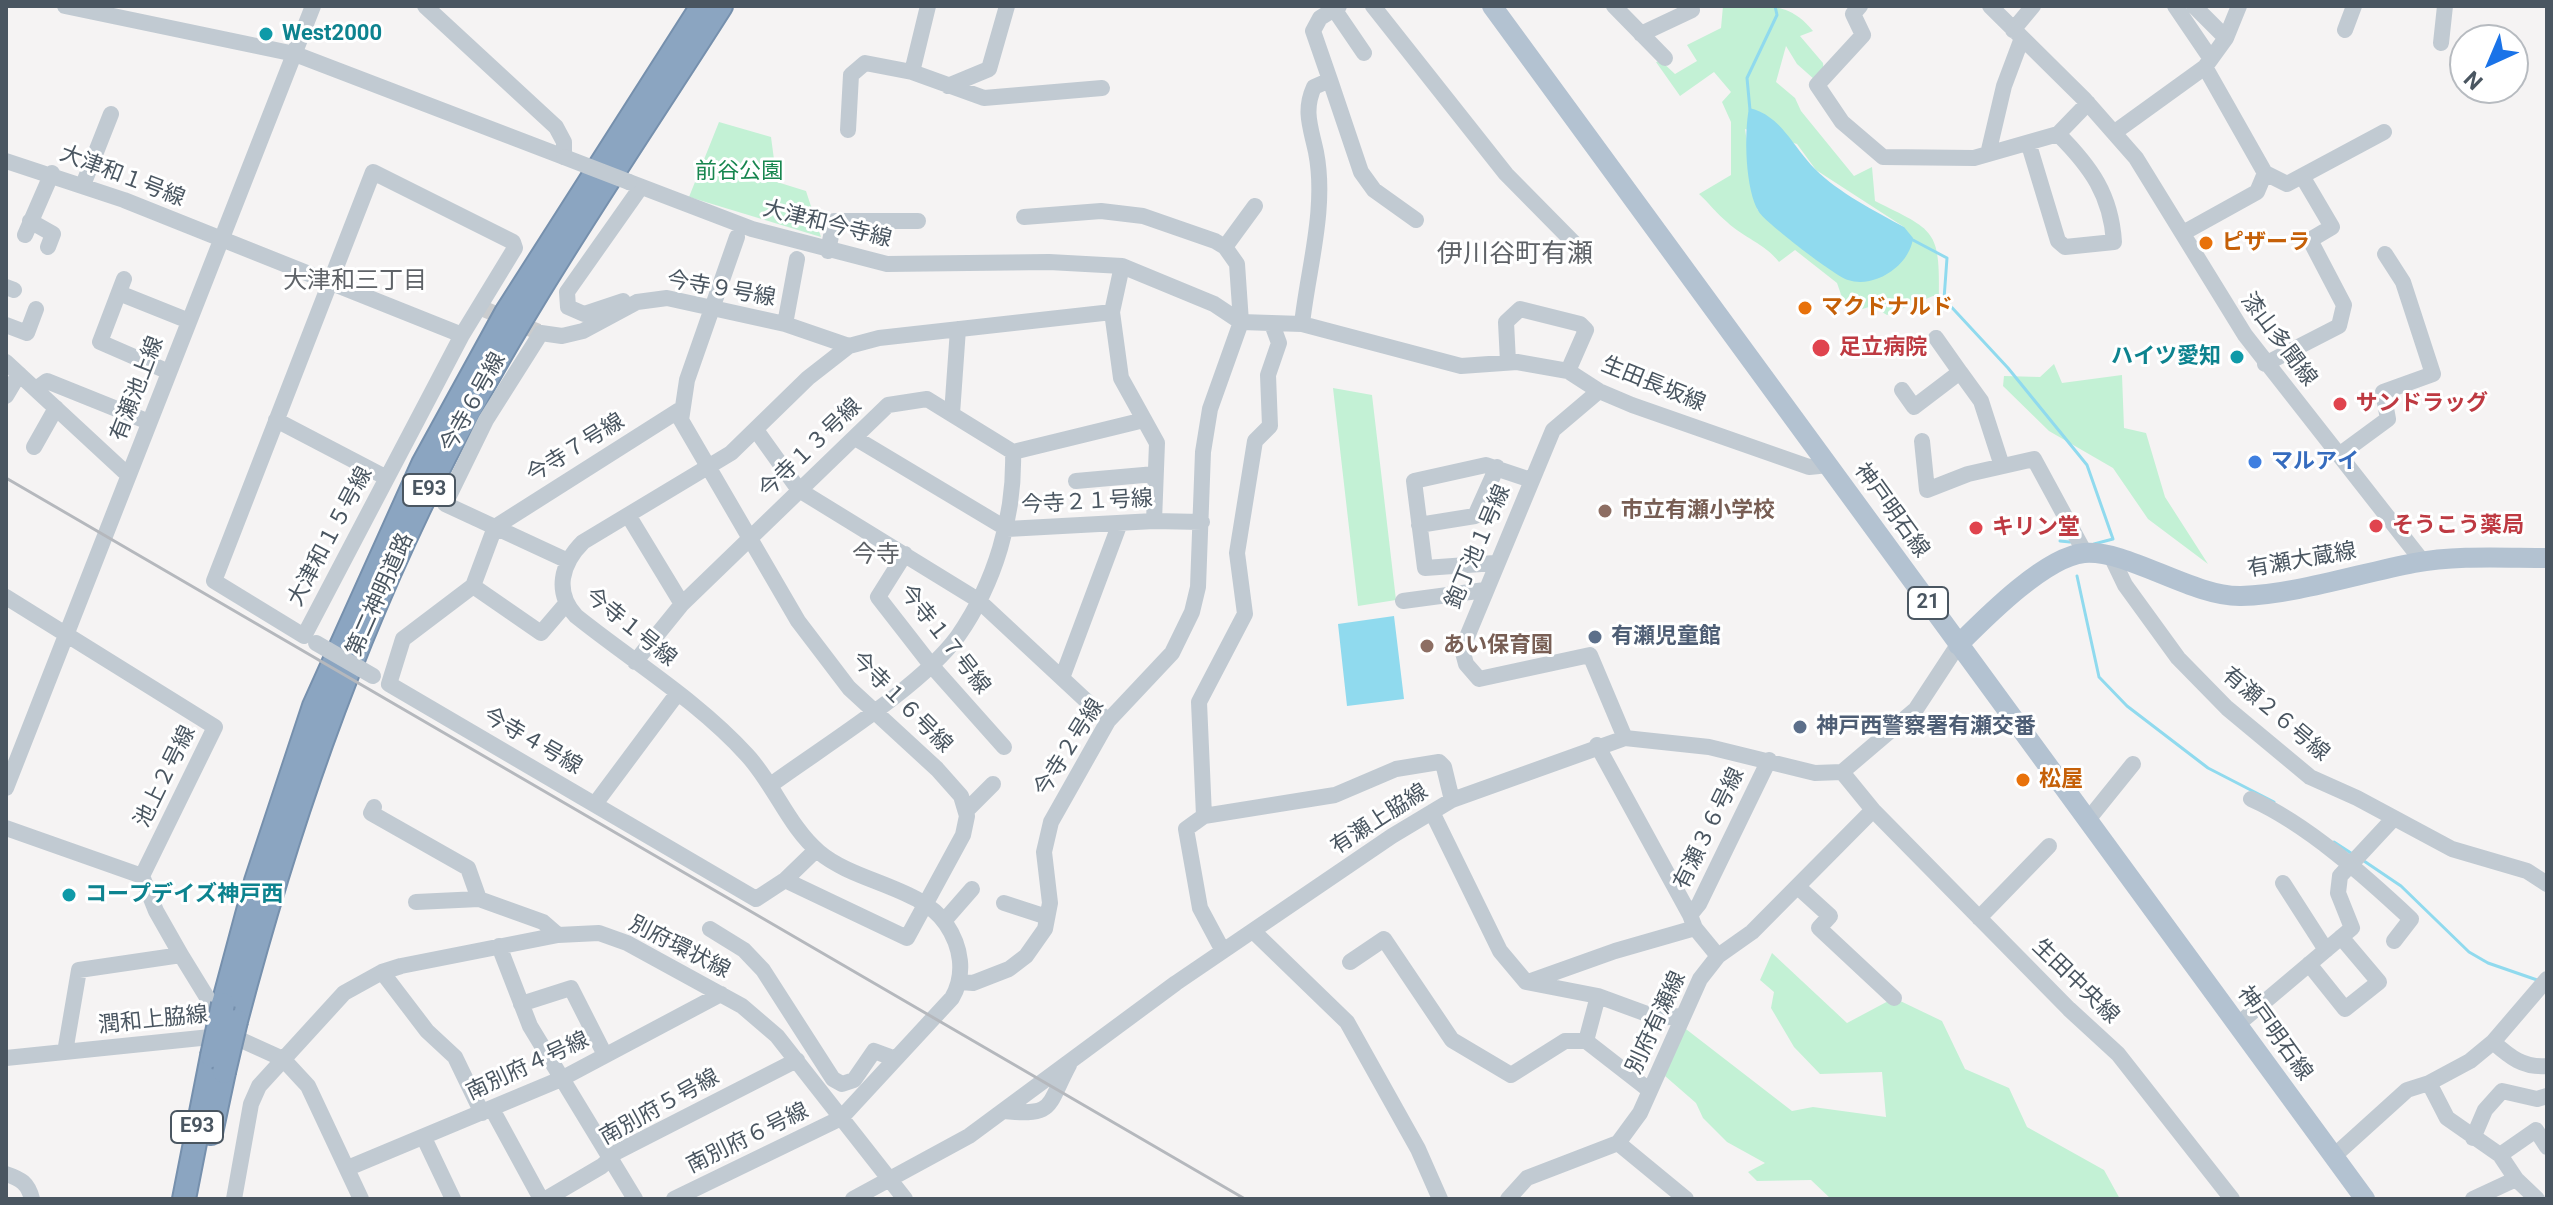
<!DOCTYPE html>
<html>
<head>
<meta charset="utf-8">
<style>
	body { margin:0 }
	#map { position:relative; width:2553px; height:1205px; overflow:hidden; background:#f5f3f3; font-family:Roboto,sans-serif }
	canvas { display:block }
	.frame { position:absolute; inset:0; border:8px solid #4a5661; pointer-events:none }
	.north { position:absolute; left:2449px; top:24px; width:80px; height:80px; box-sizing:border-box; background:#fff; border:2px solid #b7bbc0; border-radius:50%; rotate:224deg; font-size:22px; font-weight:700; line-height:32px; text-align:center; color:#4a5661 }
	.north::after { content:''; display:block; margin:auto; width:28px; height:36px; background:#1a73e8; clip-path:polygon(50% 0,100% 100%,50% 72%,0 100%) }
</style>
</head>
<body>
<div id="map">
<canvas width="2553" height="1205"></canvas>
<div class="frame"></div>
<div class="north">N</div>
</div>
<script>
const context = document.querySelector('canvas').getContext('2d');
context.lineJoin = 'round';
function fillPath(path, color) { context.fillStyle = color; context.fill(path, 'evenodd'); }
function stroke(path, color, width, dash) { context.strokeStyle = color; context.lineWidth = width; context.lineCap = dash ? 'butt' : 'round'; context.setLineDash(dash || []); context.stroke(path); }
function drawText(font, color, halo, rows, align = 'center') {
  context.font = font + ' Roboto,"Noto Sans JP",sans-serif'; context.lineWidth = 6; context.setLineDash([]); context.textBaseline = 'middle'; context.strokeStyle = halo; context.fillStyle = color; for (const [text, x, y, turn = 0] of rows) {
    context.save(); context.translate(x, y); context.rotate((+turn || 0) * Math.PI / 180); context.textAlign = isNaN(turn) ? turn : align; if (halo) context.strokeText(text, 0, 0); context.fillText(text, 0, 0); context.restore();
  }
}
fillPath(new Path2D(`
	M1723 6C1763 6 1788 0 1813 31L1800 36 1823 63 1824 73 1815 80 1797 64 1786 46 1776 82 1795 98 1801 111 1854 176 1872 167 1875 201C1935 231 1940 229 1939 298L1933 296 1887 315 1872 306 1853 312 1845 306 1837 283 1795 250 1779 262C1764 243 1744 238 1727 222 1717 214 1709 203 1699 194L1731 175V122L1722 102 1731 92 1714 72 1680 96 1656 62 1661 61 1675 74 1697 61 1687 45 1721 28ZM1745 129 1797 144 1816 170 1904 227 1820 261 1757 209Z
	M719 122 771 137 777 182 806 191 821 237 689 197Z
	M2054 364 2062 383 2122 375 2124 428 2146 433 2165 497 2208 564 2148 519 2113 468 2049 431 2003 386 2004 376 2040 377Z
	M1333 388 1372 395 1396 600 1358 606Z
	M1772 953 1847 1023 1894 998 1942 1021 1965 1069 2009 1088 2027 1127 2104 1170 2120 1199H1831L1811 1180 1757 1181 1748 1172 1765 1163 1727 1142 1703 1118 1696 1103 1665 1076 1682 1026 1792 1111 1813 1107 1886 1117 1882 1072 1820 1074 1794 1047 1771 1008 1774 992 1760 980Z`), '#c3f1d5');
fillPath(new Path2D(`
	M1749 108C1781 115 1793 147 1815 169 1839 193 1875 211 1904 227L1913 238C1910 265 1875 289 1848 280 1835 276 1766 223 1759 212 1745 190 1744 133 1749 108Z
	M1394 616 1404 699 1347 706 1338 624Z`), '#90daee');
stroke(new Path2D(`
	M1750 110 1747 78 1777 15 1775 6
	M1911 239 1947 258 1944 299 2008 368 2087 465 2113 539 2094 544
	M2060 541 2070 542
	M2077 576 2099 677 2127 706 2208 768 2274 802
	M2334 842 2354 855
	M2364 861 2401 886 2469 952 2488 963 2540 981`), '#90daee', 3);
stroke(new Path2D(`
	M479 307 541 333`), '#caccce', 16, [16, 8]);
const highway = new Path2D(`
	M223 1004 256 881 314 706 423 464 506 313 702 6
	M236 1021C286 831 347 653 435 476 517 312 623 160 721 6
	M211 1133 224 1072
	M184 1199 212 1056`);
stroke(highway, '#7690ad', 26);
stroke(new Path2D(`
	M65 6 295 54 564 157V142L556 127 425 6
	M1373 6 1506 174 1582 251
	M1614 6 1665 58
	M1860 6 1853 14 1863 35 1817 85 1842 122 1883 157 1974 158 1988 154 2004 86 2022 38
	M1990 6 2085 100 2136 158 2245 335 2423 562
	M2175 6 2211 59
	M2194 6 2226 38
	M1334 9 1364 53
	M2013 30 2033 6
	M2345 30 2354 6
	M1641 34 1692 10
	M2441 43 2445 6
	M912 72 984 98 1102 88
	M1330 80 1361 172 1374 190 1416 220
	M948 86 989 69 1007 6
	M848 130 851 75 865 63 912 72 928 6
	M2115 132 2205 67 2226 38 2239 6
	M2029 145 2058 241 2065 247 2114 242C2111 195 2091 167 2058 134
	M1988 154 2058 134 2088 103
	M6 161 124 200 462 335 304 636 214 581 373 172 513 242 515 248 462 335
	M2265 173 2287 184 2384 132
	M629 182 752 229 887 264 1049 262 1122 266 1214 304 1241 322 1302 324 1461 366 1517 362 1568 371 1599 391 1632 405 1809 467 1829 465
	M83 185 111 114
	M30 221 53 234 48 247
	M2183 233 2257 192 2265 173 2205 67
	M25 235 52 173
	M737 237 687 380 681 420 798 621 849 688 937 769 961 796 967 816 963 835 907 938 785 880
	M1225 247 1255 206
	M828 251 834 221H918
	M1122 266 1112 312 1121 378 1157 443 1154 521
	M124 279 100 342 169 372
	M6 287 14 290
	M119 293 189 321
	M623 301 584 314 568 307 567 292 641 187
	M785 324 797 259
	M1302 324C1308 269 1327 208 1316 152 1311 128 1303 111 1314 87L1330 80 1313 31 1320 18 1339 6
	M6 325 27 333 36 309
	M1936 338 1960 372
	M6 362 128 475
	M1508 362 1506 322 1520 309 1580 324 1586 330 1568 371
	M2265 364 2339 326 2344 305 2310 240 2332 227 2302 176
	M36 389 47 381 149 422
	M1902 390 1914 407 1960 372 1981 401 2002 466
	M1599 391 1553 430 1462 649 1466 664 1479 679 1590 655 1625 738
	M6 396 19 374
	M681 409 495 527 473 586 403 639 389 684 756 899 785 880 816 850
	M952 414 958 329
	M276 420 387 478
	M756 430 799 490 978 600 1108 721
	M855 438 1007 529 1154 521 1202 522
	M1922 441 1927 490 1968 474 2034 459 2085 553
	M34 447 56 408
	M1013 452 1144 420
	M2339 455 2388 419 2383 392 2433 374 2403 282 2385 254
	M1076 481 1155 474
	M628 515 682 604
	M1419 525 1475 516 1497 467
	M905 554 878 597 931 665 1004 747
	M2112 558 2125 585 2178 658 2227 708 2310 777 2357 798 2452 849 2527 871 2547 884
	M568 561 445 504 486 420 541 333 562 336 583 331 637 302 667 298 785 324 849 346
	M1495 563 1425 568 1414 481 1486 465 1531 480
	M473 586 541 633 565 605
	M6 597 215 727 142 876
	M1403 601 1485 590
	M635 662 682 604 888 405 927 399 1013 452C1015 516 995 583 958 636 921 687 824 746 772 784
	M1062 678 1120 523
	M1597 745 1690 915
	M1842 772 1873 810 2069 1009 2118 1054 2232 1199
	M6 788 313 6
	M2251 799C2307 824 2366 877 2411 919L2394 941
	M595 804 677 694
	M374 807 371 813 468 868 479 899
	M966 811 993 784
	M1432 812 1500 951 1526 982 1598 996 1658 1018 1680 1016
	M1204 816 1335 795 1396 769 1439 762 1444 767 1452 800
	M2087 821 2133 764
	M6 828 142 876
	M2283 883 2326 950
	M1798 887 1830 916 1819 928 1894 998
	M416 902 479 899 543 922 558 935
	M1004 903 1047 917
	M1979 918 2049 846
	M944 921 972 889
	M710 929 744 950 763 970 833 1079 842 1084 854 1080 874 1051 893 1058
	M1253 931 1347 1022 1418 1149 1440 1199
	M499 946 530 1026 635 1199
	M1223 951 1200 908 1186 829 1204 816 1199 702 1245 614 1237 553 1255 441 1270 426 1268 375 1279 343 1272 324
	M181 955 224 1025
	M1718 956 1695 928 1690 915 1699 904 1769 760
	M1350 962 1384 939 1452 1040 1511 1075 1565 1041H1586L1649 1090
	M2309 964 2345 1009 2379 982 2341 937
	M382 972 427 1031 455 1057 482 1113
	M961 982 973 983 1009 969 1026 956 1045 929 1050 903 1044 852 1051 822 1108 721 1172 653 1192 612 1198 587 1203 452 1210 409 1241 322 1237 264 1225 247 1215 241 1143 216 1101 211 1024 217
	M1528 982 1615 951 1695 928
	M521 1004 571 988 605 1055
	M2237 1025 2352 928 2338 893 2340 876 2394 818
	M1586 1041 1598 996
	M2493 1042C2510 1057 2523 1068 2547 1066
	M65 1052 79 970 181 955 156 911 142 876
	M6 1058 230 1035 283 1059 308 1086 361 1199
	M2429 1083 2447 1118 2500 1155 2516 1179 2473 1199
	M492 1109 541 1199
	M1003 1111C1055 1116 1046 1108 1069 1065
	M424 1138 453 1199
	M2473 1138 2485 1110 2502 1091 2537 1099 2547 1096
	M1618 1143 1686 1199
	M2500 1155 2536 1130 2547 1147
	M2334 1156 2407 1090 2429 1083 2470 1061 2493 1042 2547 979
	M348 1168 561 1079 721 994
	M6 1174C21 1179 28 1183 32 1199
	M2516 1179 2537 1199
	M234 1199 251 1104 259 1086 344 993 382 972 401 966 558 935 599 933 627 943 742 1006 777 1036 905 1199
	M546 1199 602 1166 617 1152 797 1060
	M674 1199 841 1118 952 998C966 974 961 946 946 924 921 887 854 882 819 852 789 827 774 784 747 755 698 701 632 661 576 616 554 592 561 564 583 542L731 453 808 378 849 346 879 338 1112 312
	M853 1199 969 1136 1176 983 1392 836 1452 800 1625 738 1709 747 1815 773 1842 772 1916 709 1958 645
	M1508 1199 1527 1178 1618 1143 1640 1113 1700 979 1718 956 1752 932 1873 810`), '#c1cad2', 16);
stroke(new Path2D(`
	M1492 6 2365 1199
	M1958 645C1986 617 2045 557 2084 553 2127 549 2192 597 2241 596 2293 595 2361 573 2414 563 2456 555 2504 558 2547 558`), '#b3c2d1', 20);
stroke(highway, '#8ba5c1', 22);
stroke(new Path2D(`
	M6 478 1245 1199`), '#b5b8bd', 3);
const highwayBridge = new Path2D(`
	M212 1056 223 1004
	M224 1072 236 1021`);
stroke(highwayBridge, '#7690ad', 26, []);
stroke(new Path2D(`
	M564 157 629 182
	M316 643 373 676`), '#c1cad2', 16);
stroke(highwayBridge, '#8ba5c1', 22);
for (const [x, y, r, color] of [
	[266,34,8,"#0f9aa8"],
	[2206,243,8,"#e8710a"],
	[1805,308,8,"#e8710a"],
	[1821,348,10,"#e0444e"],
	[2237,357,8,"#0f9aa8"],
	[2340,404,8,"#e0444e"],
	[2255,462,8,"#3f7fe0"],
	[1605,511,8,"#8d6e63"],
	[2376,526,8,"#e0444e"],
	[1976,528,8,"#e0444e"],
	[1595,637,8,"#5c6f8a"],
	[1427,646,8,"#8d6e63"],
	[1800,727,8,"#5c6f8a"],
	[2023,780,8,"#e8710a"],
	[69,895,8,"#0f9aa8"]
]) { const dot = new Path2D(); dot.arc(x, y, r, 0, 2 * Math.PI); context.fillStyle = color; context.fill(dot); stroke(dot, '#fff', 3); }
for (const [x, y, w] of [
	[429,490,52],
	[1928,603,40],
	[197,1127,52]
]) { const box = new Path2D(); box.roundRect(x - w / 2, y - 16, w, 32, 6); context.fillStyle = '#fff'; context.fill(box); stroke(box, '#4a5661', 2); }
drawText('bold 20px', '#4a5661', null, [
	["E93",429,490],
	["21",1928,603],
	["E93",197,1127]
]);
drawText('bold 22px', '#0d838f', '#fff', [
	["West2000",282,34],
	["ハイツ愛知",2221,357,"right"],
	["コープデイズ神戸西",85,895]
], 'left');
drawText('22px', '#17864f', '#fff', [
	["前谷公園",739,172]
]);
drawText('22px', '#4a5661', '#fff', [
	["大津和１号線",122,177,21],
	["大津和今寺線",827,225,14],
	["今寺９号線",721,290,10],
	["漆山多聞線",2278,340,53],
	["生田長坂線",1653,385,22],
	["有瀬池上線",138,389,-69],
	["今寺６号線",474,403,-61],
	["今寺７号線",576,449,-32],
	["今寺１３号線",811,449,-44],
	["今寺２１号線",1087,503,-3],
	["神戸明石線",1891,511,54],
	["大津和１５号線",331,537,-62],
	["鉋丁池１号線",1479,547,-67],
	["有瀬大蔵線",2302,561,-10],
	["第二神明道路",381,595,-66],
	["今寺１号線",630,628,39],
	["今寺１７号線",944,640,52],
	["今寺１６号線",901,703,45],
	["有瀬２６号線",2275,715,40],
	["今寺４号線",532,742,30],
	["今寺２号線",1070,748,-58],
	["池上２号線",166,777,-64],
	["有瀬上脇線",1380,820,-33],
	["有瀬３６号線",1710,829,-64],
	["別府環状線",679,948,27],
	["生田中央線",2075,982,44],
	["潤和上脇線",153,1021,-6],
	["別府有瀬線",1657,1023,-65],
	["神戸明石線",2274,1034,54],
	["南別府４号線",528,1067,-25],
	["南別府５号線",660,1108,-29],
	["南別府６号線",748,1139,-26]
]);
drawText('bold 22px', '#c56008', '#fff', [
	["ピザーラ",2222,243],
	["マクドナルド",1821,308],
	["松屋",2039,780]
], 'left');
drawText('bold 22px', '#be3a42', '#fff', [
	["足立病院",1839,348],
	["サンドラッグ",2356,404],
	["そうこう薬局",2392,526],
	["キリン堂",1992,528]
], 'left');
drawText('bold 22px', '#366cbe', '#fff', [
	["マルアイ",2271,462]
], 'left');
drawText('bold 22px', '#785e54', '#fff', [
	["市立有瀬小学校",1621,511],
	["あい保育園",1443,646]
], 'left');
drawText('bold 22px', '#4e5e75', '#fff', [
	["有瀬児童館",1611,637],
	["神戸西警察署有瀬交番",1816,727]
], 'left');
drawText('24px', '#5f6368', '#fff', [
	["大津和三丁目",355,282],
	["今寺",876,556]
]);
drawText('26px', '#5f6368', '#fff', [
	["伊川谷町有瀬",1515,255]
]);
</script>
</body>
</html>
